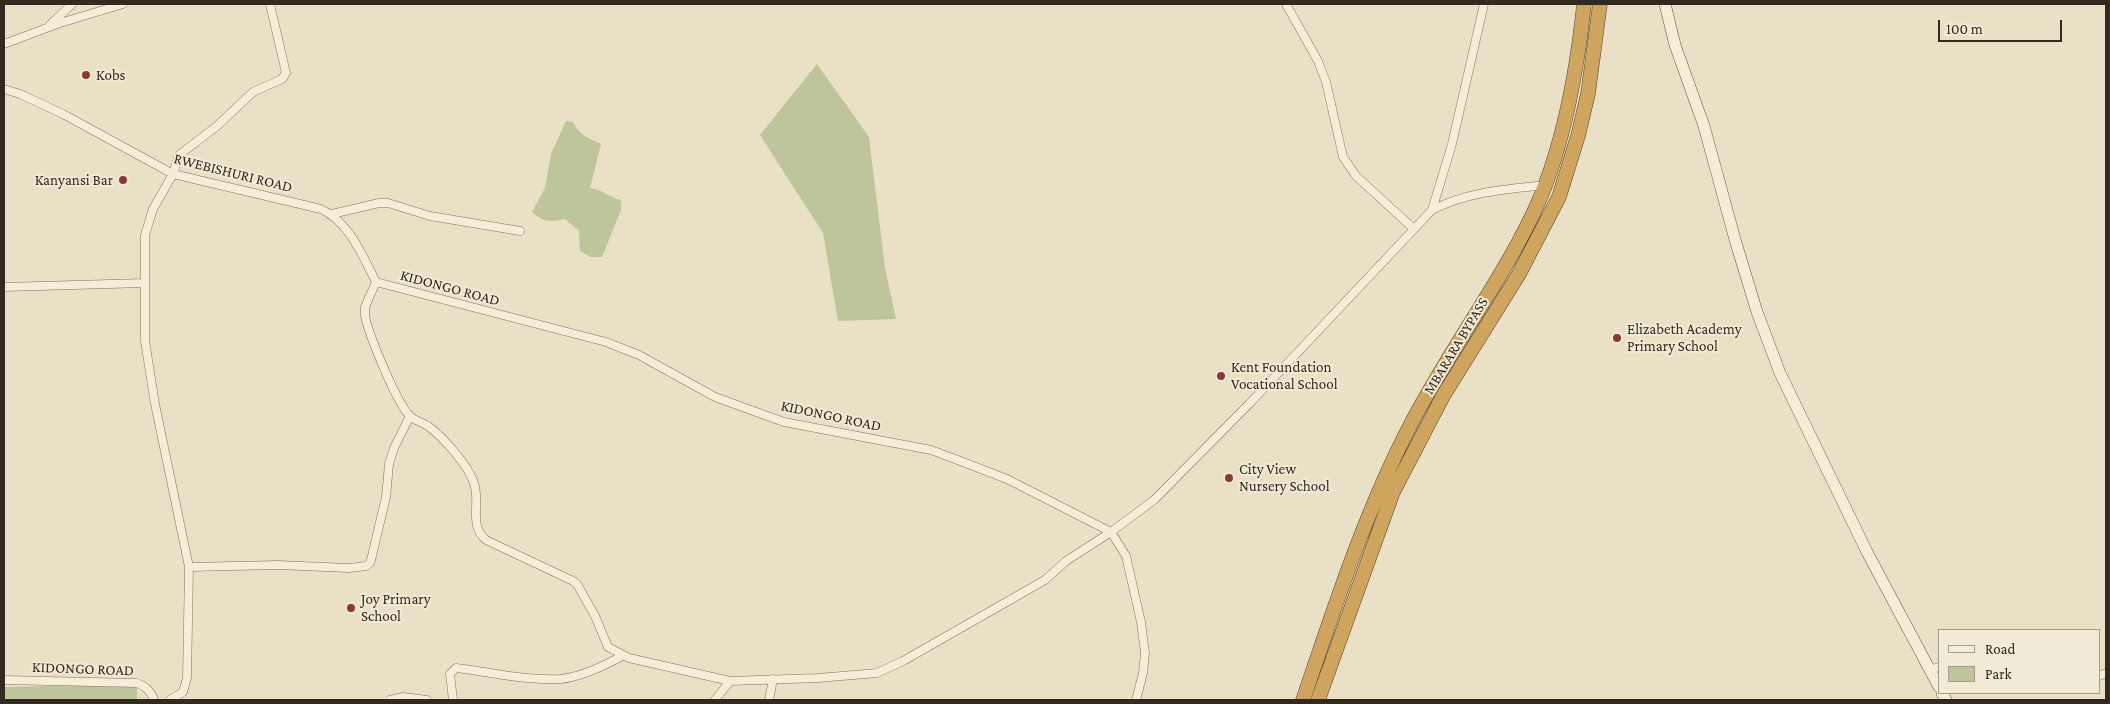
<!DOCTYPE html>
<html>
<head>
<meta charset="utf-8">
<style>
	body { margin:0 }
	#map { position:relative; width:2110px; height:704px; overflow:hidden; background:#e9e0c5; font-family:"Crimson Pro",serif }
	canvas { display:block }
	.frame { position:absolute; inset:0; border:5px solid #332a1f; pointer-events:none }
	.legend { position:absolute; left:1938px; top:629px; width:162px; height:65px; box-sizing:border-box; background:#f1ead4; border:1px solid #a59d8c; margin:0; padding:6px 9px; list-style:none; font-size:15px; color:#332a1f }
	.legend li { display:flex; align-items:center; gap:10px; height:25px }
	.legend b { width:25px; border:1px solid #a59d8c }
	.scale { position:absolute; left:1938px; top:20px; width:124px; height:22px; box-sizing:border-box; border:2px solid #332a1f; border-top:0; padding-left:6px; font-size:15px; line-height:18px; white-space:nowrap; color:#332a1f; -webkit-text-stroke:4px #f1ead4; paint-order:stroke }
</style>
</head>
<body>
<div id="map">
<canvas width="2110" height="704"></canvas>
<div class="frame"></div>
<ul class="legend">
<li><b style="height:6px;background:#f5edd7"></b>Road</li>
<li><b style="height:14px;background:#bec59a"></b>Park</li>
</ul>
<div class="scale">100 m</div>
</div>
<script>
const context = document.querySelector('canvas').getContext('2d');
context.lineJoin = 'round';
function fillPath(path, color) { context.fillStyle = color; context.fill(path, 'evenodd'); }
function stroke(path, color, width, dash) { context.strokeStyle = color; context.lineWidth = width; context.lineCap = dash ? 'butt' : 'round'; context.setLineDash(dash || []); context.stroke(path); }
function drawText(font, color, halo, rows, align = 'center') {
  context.font = font + ' "Crimson Pro",serif'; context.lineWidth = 4; context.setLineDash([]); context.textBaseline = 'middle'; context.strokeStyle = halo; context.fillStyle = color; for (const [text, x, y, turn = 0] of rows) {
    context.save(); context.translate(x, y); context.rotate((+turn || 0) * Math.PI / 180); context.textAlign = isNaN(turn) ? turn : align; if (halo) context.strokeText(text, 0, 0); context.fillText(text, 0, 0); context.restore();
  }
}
fillPath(new Path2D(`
	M817 64 869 137 885 268 896 319 838 321 823 233 760 135Z
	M566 121 573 122C579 135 588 138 601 144L590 188C601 189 609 197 621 200V210L602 257H590L580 251 579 231 565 219C549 222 545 223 532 212L545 188 551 154Z
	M137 684V700H5V687Z`), '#bec59a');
const street = new Path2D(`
	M1286 4 1318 61 1326 82 1343 157 1356 176 1414 229
	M50 25 72 4
	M4 44 60 23 123 4
	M4 89 20 94 63 114 173 174 321 209C350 223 362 255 376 282
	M1432 210 1452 144 1484 4
	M332 214 379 203H388L430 216 520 231
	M376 282 365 307V316C369 335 397 405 411 417 416 421 423 423 428 426 443 437 468 465 474 483 481 503 468 525 486 540L573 581 577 584 595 616 608 647 629 658 730 681 818 678 877 673 903 661 1045 580 1066 561 1111 532 1154 500 1249 404 1432 210C1466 192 1507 189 1545 185
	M376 282 606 342 639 355 715 397 784 422 931 450 963 462 1007 479 1111 532 1126 556 1141 622 1145 653 1143 673 1136 700
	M4 287 144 283
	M189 567 278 565 349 568 366 566 370 563 372 556 386 497 389 464 394 448 410 416
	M1929 670 1939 667
	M2099 676 2106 673
	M4 680 137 683C146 687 151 691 154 700
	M170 700 183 692 187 678 189 567 155 404 145 341V235L153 209 173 174 179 155 217 126 253 92 282 79 286 73 270 4
	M390 700 403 697 427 700
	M453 700 450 674 456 668C491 672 525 681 560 679 581 677 604 666 622 656
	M715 700 730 681
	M769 700 773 679`);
const secondary = new Path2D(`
	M1665 4 1675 45 1704 126 1736 243 1757 312 1780 373 1867 552 1939 687
	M1942 693 1946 700`);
const highway = new Path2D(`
	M1303 700C1335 606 1365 512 1411 424 1448 352 1498 287 1533 214 1562 153 1577 71 1584 4
	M1318 700 1393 492 1443 396 1519 274 1559 197 1578 136 1588 94 1600 4`);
stroke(street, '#82735d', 9);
stroke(secondary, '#635440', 12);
stroke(highway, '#504131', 15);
stroke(street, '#f5edd7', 8);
stroke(secondary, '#f5edd7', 11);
stroke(highway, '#cea45f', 14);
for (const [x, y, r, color] of [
	[86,75,5,"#8a3834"],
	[123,180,5,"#8a3834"],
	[1617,338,5,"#8a3834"],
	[1221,376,5,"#8a3834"],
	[1229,478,5,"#8a3834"],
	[351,608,5,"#8a3834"]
]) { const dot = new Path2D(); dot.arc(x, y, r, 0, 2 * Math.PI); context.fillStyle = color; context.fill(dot); stroke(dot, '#f1ead4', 2); }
drawText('15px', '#332a1f', '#f1ead4', [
	["Kobs",96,75],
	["Kanyansi Bar",113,180,"right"],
	["Elizabeth Academy",1627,329],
	["Primary School",1627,346],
	["Kent Foundation",1231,367],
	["Vocational School",1231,384],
	["City View",1239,469],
	["Nursery School",1239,486],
	["Joy Primary",361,599],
	["School",361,616]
], 'left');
drawText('15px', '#332a1f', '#f1ead4', [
	["RWEBISHURI ROAD",233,173,14],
	["KIDONGO ROAD",450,288,15],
	["MBARARA BYPASS",1456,346,-59],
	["KIDONGO ROAD",831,416,12],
	["KIDONGO ROAD",83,669,2]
]);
</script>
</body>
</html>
